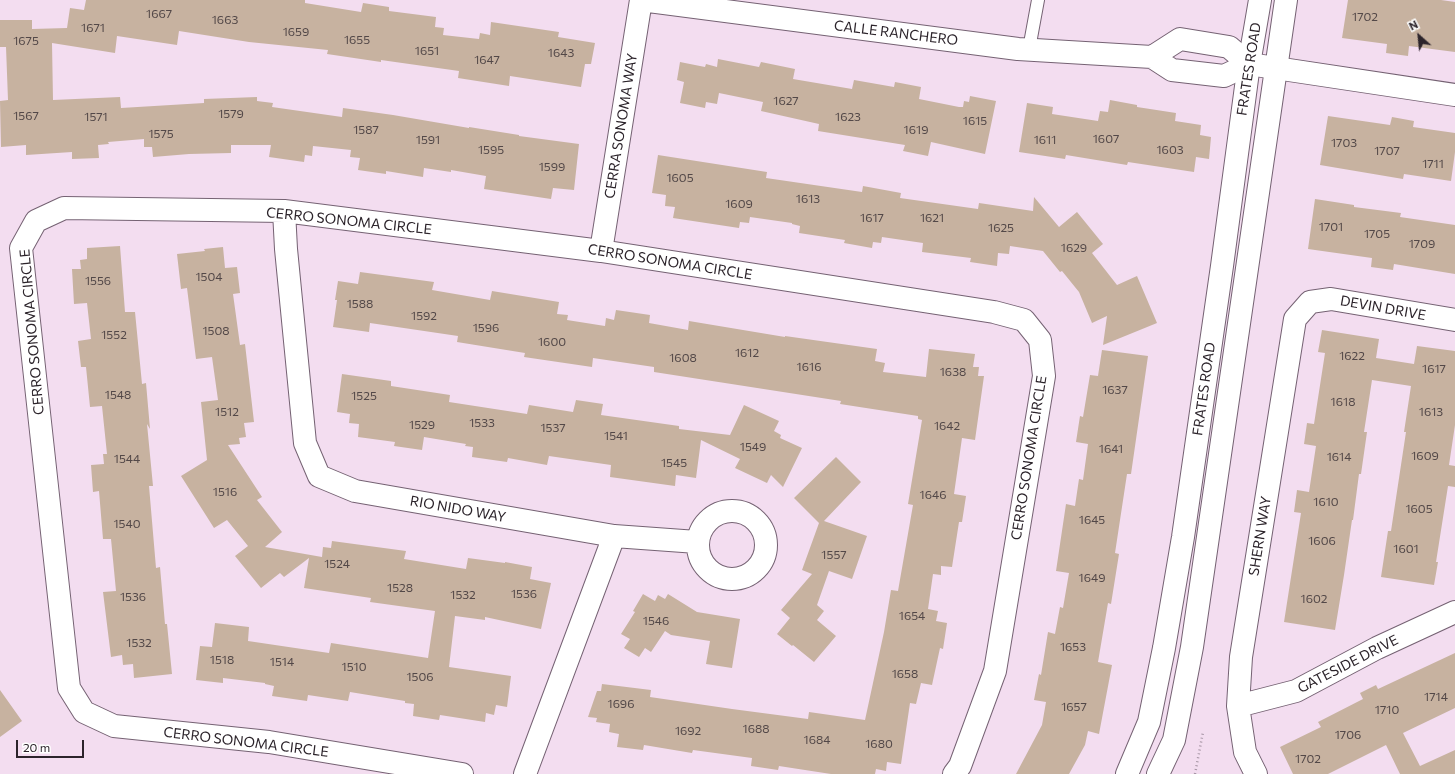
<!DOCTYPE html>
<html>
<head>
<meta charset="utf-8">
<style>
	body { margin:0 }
	#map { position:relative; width:1455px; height:774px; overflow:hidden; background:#f3ddf0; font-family:Commissioner,sans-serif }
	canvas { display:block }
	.north { position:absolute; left:1399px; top:16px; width:40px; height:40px; -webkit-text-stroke:3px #fff; paint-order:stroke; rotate:333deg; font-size:11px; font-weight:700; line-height:16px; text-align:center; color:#2c242b }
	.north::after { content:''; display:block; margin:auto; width:14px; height:18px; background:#2c242b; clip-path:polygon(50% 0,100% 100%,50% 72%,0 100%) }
	.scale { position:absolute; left:16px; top:740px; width:68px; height:18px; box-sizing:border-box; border:2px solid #2c242b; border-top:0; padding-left:5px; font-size:12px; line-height:14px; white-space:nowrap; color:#2c242b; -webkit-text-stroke:3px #fff; paint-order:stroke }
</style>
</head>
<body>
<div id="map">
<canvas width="1455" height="774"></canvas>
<div class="north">N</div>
<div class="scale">20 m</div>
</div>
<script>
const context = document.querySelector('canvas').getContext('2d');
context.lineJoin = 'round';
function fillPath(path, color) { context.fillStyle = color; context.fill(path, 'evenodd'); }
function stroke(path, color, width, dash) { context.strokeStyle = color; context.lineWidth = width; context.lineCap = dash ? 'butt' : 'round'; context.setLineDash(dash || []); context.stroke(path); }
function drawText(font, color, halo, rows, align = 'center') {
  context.font = font + ' Commissioner,sans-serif'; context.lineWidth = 3.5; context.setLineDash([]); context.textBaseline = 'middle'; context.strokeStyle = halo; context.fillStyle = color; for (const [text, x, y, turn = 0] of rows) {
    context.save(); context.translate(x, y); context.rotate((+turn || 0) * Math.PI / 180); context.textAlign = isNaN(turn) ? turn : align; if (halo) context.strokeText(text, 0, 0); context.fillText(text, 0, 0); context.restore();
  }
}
fillPath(new Path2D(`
	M86 0H305V3L361 12 363 3 389 7V11L436 17 435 27 444 28 443 35 479 39 480 33 490 35 491 22 559 32 558 37 595 43 591 64H585L581 87 510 76 509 86 458 78 459 71 381 60V62L327 54 328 50 249 42 179 31 177 45 117 36 115 53 52 43 53 100 120 97 121 108 204 103V99L257 97V101L273 103 272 107 342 117 343 108 393 115 469 128V127L519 135V136L579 144 574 190 553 188 551 199 484 189 486 176 451 170V172L424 168 423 177 386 171V174L358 170 360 158 350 157 351 150 313 146 312 156 305 155 304 162 269 157 271 145H231V153L189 154 153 157 152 147H144V139L108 142 109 144 98 145 99 158 72 159V152L26 155V145L1 147 0 101 8 100 6 47H0V20H32V29L67 28 70 8 84 10Z
	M1348 0H1441L1455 2V52L1409 46 1408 56 1386 53 1387 44 1342 38Z
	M718 59 759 67 761 62 795 69 793 79 852 89 854 80 894 87 895 82 921 87 919 99 959 107H963L964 101 969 102 970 96 996 101 985 154 931 142 928 156 903 151 905 145 818 131 819 124 761 111 763 102 719 93 717 104 706 102 705 108 680 103 684 82 677 80 680 62 705 67 706 64 717 67Z
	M1110 100 1137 105V107L1176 113 1175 121 1201 125 1200 135 1211 137 1209 159 1196 157 1194 172 1128 162 1127 165 1066 155 1065 159 1019 152 1027 103 1053 107 1052 114 1098 121 1100 111 1108 112Z
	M1328 116 1390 125 1392 117 1414 121 1413 127 1455 133V152L1451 181 1404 174 1403 179 1320 165Z
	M658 155 767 172 766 178 862 192 863 186 901 193 900 198 978 209 979 203 1033 211 1034 197 1059 227 1077 212 1103 244 1092 253 1117 285 1137 276 1157 323 1103 345 1107 316 1092 323 1079 292 1062 271 1060 272 1043 251 1010 246 1009 254 998 253 997 266 970 262 971 258 922 252 923 243 882 237 881 243 873 242 872 248 844 243 845 240 799 233 800 226 792 224V223L750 217 749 223 740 222 739 228 673 218 675 207 665 206 666 195 652 193Z
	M1315 199 1354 205V207L1401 213 1400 217 1455 225V274L1394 264 1393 270 1371 267 1372 258 1308 249Z
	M120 246 125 312H135L142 384 146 383 150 429 147 424 153 486H149L156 568 160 567 165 624H167L172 674 134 678 133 664 123 665 122 655 111 657 103 592 116 591 111 539H103L99 491 93 492 91 465 104 464 103 454H107L102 406 90 407 86 367H81L78 341 91 339 87 303 74 304 72 269H81L80 260 87 259V248Z
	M223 247 225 268 237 267 240 293 233 294 240 345 245 344 254 422 244 423 246 437 239 438 240 444 228 445 262 497 257 500 282 532 265 547 322 557 323 547 331 548 332 541 406 551 404 559 466 569 468 558 505 563V562L532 567 530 579 551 583 541 629 485 617V620L455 616 449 667 511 676 507 707 496 705 494 715 486 713 485 722 440 715 439 720 413 716 414 704 405 703V701L350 692 348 701 308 695 307 701 272 696 274 686 265 684V683L223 678V683L196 680 200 646 212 647 215 623 249 627 248 641 329 653 331 643 428 658 435 611 370 602 371 598 304 588 309 558 284 577 280 573 261 588 235 556 248 546 227 520 214 528 181 476 207 460 201 402 218 400 212 357 196 359 187 288 181 289 177 254 205 251 204 249Z
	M360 272 434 282 432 290 490 300 492 291 559 302 557 314 568 315 567 320 605 326 606 318 614 320 616 310 650 315 649 323 688 330 689 321 785 337V336L877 349 875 361 885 363 883 372 926 377 929 349 975 354 973 367H979L978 376H984L975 440 962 438 954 494 966 496 962 522H959L952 567 941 566V575L933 574 928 609 938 611 936 621 947 623 943 649 940 648 932 685 921 683 916 704 910 703 901 764 887 762 886 771 876 769 875 774H831L779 766 778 770 751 766 752 758 693 750 692 753 644 745 643 750 617 747 619 734 609 732 610 724 596 722 597 718 588 717 597 691H601L602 684 651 690 650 697 732 709 808 719 809 712 865 720 884 632 891 590 898 591 913 505 908 504 922 420 918 419V416L840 404 841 401 654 372V367L593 358 592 367 524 357 525 353 457 342 458 336 370 323 369 332 333 327 337 300H335L338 281 358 284Z
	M1322 330 1379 339 1376 358 1414 364 1417 346 1455 351V425L1449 465 1455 466V487L1448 486 1436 562H1438L1434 585 1381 577 1388 531H1391L1406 432H1404L1411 386 1372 380 1364 432H1367L1361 474H1359L1353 520H1352L1344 575 1335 630 1284 622 1301 513 1294 512 1297 490 1309 492 1316 446 1304 444 1307 423 1314 424 1325 353 1318 352Z
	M1102 350 1148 356 1131 474H1127L1115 553 1119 554 1111 604 1108 603 1098 662 1112 665 1099 734 1088 731 1085 745 1069 774H1016L1042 725 1046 702 1034 700 1039 674 1041 675 1048 632 1055 634 1060 607 1063 608 1069 573 1056 571 1066 504 1075 506 1079 479 1083 480 1088 444 1076 442 1080 416 1083 417 1090 375 1098 376Z
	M342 374 391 381V386L450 395 449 402 527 414 529 405 573 412 576 400 603 404 601 415 679 426V429L730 435 744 405 779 421 774 431 781 435 780 438 802 448 783 487 771 475 767 483 735 468 740 459 701 440 696 478 676 475 675 486 610 477 611 465 549 456 547 465 508 458 507 462 472 457 473 447 465 446 466 444 424 437 422 450 394 446 395 442 358 437 359 424 349 423 350 414 337 412Z
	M836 457 861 482 824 521 867 536 852 579 829 571 817 605 824 611 817 620 836 636 814 662 793 645 792 646 777 634 790 618 781 610 812 574 802 570 819 523 794 498Z
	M643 594 655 601 658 595 665 599 668 594 697 612 740 619 732 668 706 664 710 641 671 635 665 631 651 652 645 648 639 657 624 648 630 639 621 634 635 612 633 611Z
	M1455 653V708L1403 733 1420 766 1455 750V774H1400L1386 745 1328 774H1293L1280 747 1321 727 1318 722 1363 699 1360 693 1376 685 1378 689Z
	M0 690 22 721 0 737Z`), '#c7b2a0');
const lane = new Path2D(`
	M1029 49 1038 0`);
const street = new Path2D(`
	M641 0 1018 49 1152 57 1172 70 1224 76 1249 64
	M1152 57 1180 39 1229 47 1249 64 1455 95
	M284 211 286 249 305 443 319 476 355 491 614 536 697 542
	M601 251 641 0
	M698 545a34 34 0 1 1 68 0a34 34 0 1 1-68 0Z
	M1238 706 1296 691 1377 648 1455 612
	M462 774 269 742 114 726 84 712 69 688 21 248 36 221 64 208 284 211 601 251 994 312 1024 320 1040 340 1044 376 995 671 960 766 954 774
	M525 774 614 536
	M1256 774 1245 752 1238 706 1241 657 1295 319 1310 302 1331 299 1455 320`);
const secondary = new Path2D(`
	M1127 774 1149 722 1164 648 1183 537 1222 266 1249 64 1260 0
	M1158 774 1174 740 1192 647 1286 0`);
stroke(lane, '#756273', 14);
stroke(street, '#756273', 24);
stroke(secondary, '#756273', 24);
stroke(new Path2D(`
	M1195 774 1203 732`), '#a493a2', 2.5, [1, 3]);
stroke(lane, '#fff', 12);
stroke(street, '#fff', 22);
stroke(secondary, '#fff', 22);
drawText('12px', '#534848', null, [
	["1667",159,14],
	["1702",1365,17],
	["1663",225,20],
	["1671",93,28],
	["1659",296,32],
	["1655",357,40],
	["1675",26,41],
	["1651",427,51],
	["1643",561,53],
	["1647",487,60],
	["1627",786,101],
	["1579",231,114],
	["1567",26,116],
	["1571",96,117],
	["1623",848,117],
	["1615",975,121],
	["1587",366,130],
	["1619",916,130],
	["1575",161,134],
	["1607",1106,139],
	["1591",428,140],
	["1611",1045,140],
	["1703",1344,143],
	["1595",491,150],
	["1603",1170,150],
	["1707",1387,151],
	["1711",1433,164],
	["1599",552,167],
	["1605",680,178],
	["1613",808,199],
	["1609",739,204],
	["1617",872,218],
	["1621",932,218],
	["1701",1331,227],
	["1625",1001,228],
	["1705",1377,234],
	["1709",1422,244],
	["1629",1074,248],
	["1504",209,277],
	["1556",98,281],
	["1588",360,304],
	["1592",424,316],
	["1596",486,328],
	["1508",216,331],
	["1552",114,335],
	["1600",552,342],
	["1612",747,353],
	["1622",1352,356],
	["1608",683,358],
	["1616",809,367],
	["1617",1434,369],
	["1638",953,372],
	["1637",1115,390],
	["1548",118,395],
	["1525",364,396],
	["1618",1343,402],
	["1512",227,412],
	["1613",1431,412],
	["1533",482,423],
	["1529",422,425],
	["1642",947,426],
	["1537",553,428],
	["1541",616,436],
	["1549",753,447],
	["1641",1111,449],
	["1609",1425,456],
	["1614",1339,457],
	["1544",127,459],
	["1545",674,463],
	["1516",225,492],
	["1646",933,495],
	["1610",1326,502],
	["1605",1419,509],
	["1645",1092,520],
	["1540",127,524],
	["1606",1322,541],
	["1601",1406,549],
	["1557",834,555],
	["1524",337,564],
	["1649",1092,578],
	["1528",400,588],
	["1536",524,594],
	["1532",463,595],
	["1536",133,597],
	["1602",1314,599],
	["1654",912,616],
	["1546",656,621],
	["1532",139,643],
	["1653",1073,647],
	["1518",222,660],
	["1514",282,662],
	["1510",354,667],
	["1658",905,674],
	["1506",420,677],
	["1714",1436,697],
	["1696",621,704],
	["1657",1074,707],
	["1710",1387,710],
	["1688",756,729],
	["1692",688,731],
	["1706",1348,735],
	["1684",817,740],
	["1680",879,744],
	["1702",1308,759]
]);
drawText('14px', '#2c242b', '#fff', [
	["CALLE RANCHERO",896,33,7],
	["FRATES ROAD",1249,69,-81],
	["CERRA SONOMA WAY",621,126,-81],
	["CERRO SONOMA CIRCLE",349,221,6],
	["CERRO SONOMA CIRCLE",670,262,9],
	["DEVIN DRIVE",1383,308,10],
	["CERRO SONOMA CIRCLE",32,332,-95],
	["FRATES ROAD",1204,389,-82],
	["CERRO SONOMA CIRCLE",1029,458,-81],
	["RIO NIDO WAY",458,509,10],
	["SHERN WAY",1260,536,-81],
	["GATESIDE DRIVE",1348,664,-27],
	["CERRO SONOMA CIRCLE",246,742,7]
]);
</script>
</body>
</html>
